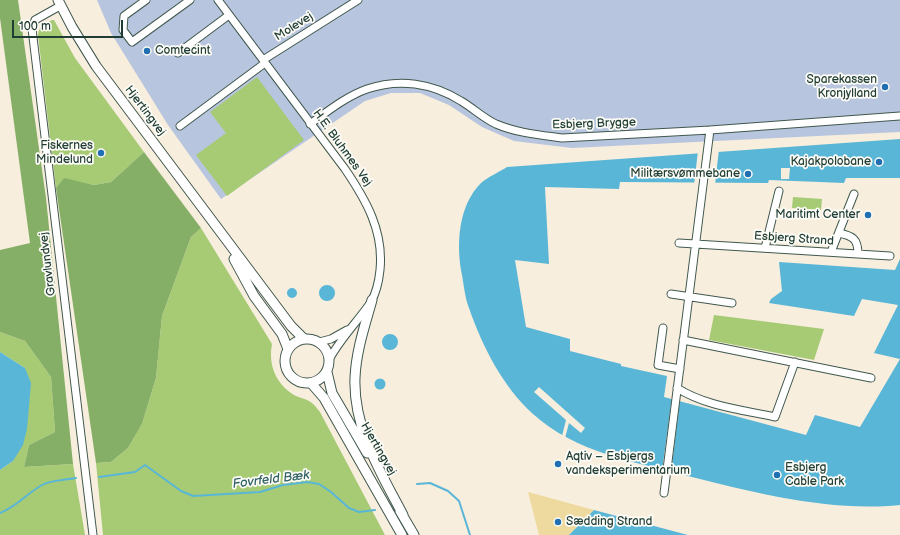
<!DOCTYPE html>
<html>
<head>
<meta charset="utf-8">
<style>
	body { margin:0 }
	#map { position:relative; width:900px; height:535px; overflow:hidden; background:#f8eede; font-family:"Balsamiq Sans",sans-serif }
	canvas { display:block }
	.scale { position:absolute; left:12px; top:20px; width:111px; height:18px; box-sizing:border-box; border:2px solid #1f3d34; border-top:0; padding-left:5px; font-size:12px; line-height:14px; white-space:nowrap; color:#1f3d34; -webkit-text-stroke:3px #fdfcf7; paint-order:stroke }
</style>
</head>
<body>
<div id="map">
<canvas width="900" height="535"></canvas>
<div class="scale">100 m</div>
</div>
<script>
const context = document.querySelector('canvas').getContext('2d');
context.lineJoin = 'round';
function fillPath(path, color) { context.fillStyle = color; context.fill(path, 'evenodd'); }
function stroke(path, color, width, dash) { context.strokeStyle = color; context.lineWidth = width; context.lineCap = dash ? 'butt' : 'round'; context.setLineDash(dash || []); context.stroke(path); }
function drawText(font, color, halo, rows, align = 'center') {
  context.font = font + ' "Balsamiq Sans",sans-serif'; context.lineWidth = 3.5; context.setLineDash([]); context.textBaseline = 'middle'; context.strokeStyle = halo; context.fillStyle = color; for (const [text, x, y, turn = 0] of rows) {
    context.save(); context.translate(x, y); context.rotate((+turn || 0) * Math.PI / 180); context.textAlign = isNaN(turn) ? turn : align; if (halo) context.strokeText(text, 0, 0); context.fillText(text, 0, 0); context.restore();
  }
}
fillPath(new Path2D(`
	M97 0H900V132L572 148 514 141 482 127 449 105 420 93H391L365 101 221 199 168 125 111 33Z`), '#b8c5de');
fillPath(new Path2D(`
	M52 20H54L75 58 144 152 111 182 94 185 64 179 56 188 38 35C39 26 44 24 52 20Z
	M257 77 304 140 227 196 196 155 226 133 210 112Z
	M793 197 822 199 821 210 792 208Z
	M201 228 272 344C268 365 276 384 294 395 299 398 304 398 309 401 313 403 317 408 320 412L385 535H103L96 463 111 462 128 448 142 424 156 378 162 316 191 237Z
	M714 315 824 329 814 360 709 340Z
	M0 332 25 341 51 377 55 432 29 445 24 467 73 464 85 535H0V470L13 461 25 368 0 352Z`), '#a7cb75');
fillPath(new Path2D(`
	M0 0H18L46 198 73 464 24 467 29 445 55 432 51 377 25 341 0 332V250L30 243 0 18Z
	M144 152 201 228 191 237 162 316 156 378 142 424 128 448 111 462 96 463 56 188 64 178 94 185 111 182Z`), '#85af66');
fillPath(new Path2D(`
	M528 492 594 510 569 535H539Z`), '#eeda9e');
fillPath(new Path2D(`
	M900 139V178H846L844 183 769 180 768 183 620 182 619 189 545 187 549 264 515 260 526 327 570 339V351L621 364V366L667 376 664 397 806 435 815 415 860 427 900 359 874 353 898 305 862 299 854 316 769 303 771 299 782 291 779 262 895 270 900 259V505C829 512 756 493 688 476 634 462 575 452 533 414 503 387 482 346 469 308 465 298 464 286 462 275 456 245 458 206 481 183 488 177 499 172 507 167Z
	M319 293a8 8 0 1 1 16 0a8 8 0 1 1-16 0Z
	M287 293a5 5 0 1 1 10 0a5 5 0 1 1-10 0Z
	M382 342a8 8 0 1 1 16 0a8 8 0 1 1-16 0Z
	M0 352 25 368 31 383 27 429 23 445 13 461 0 470Z
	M374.5 384a5.5 5.5 0 1 1 11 0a5.5 5.5 0 1 1-11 0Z
	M594 510 688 535H569Z`), '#59b6d7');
fillPath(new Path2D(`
	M719 149 715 185H694L698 151Z
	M781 168H790L789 179H781Z
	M539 387 585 428 581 433 569 423 565 438 562 436 566 420 534 392Z
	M672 397 680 399 671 473 662 471Z`), '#f8eede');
stroke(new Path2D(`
	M99 477 135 472 145 465 181 491 193 496 260 492 283 485 307 482 319 484 331 492 349 508 359 512 375 510
	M417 484 430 483 448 491 459 501 470 535
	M0 513C18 506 26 494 42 485 51 480 66 480 76 478`), '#59b6d7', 2);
const minor = new Path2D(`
	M146 0 124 16 123 30 132 42 190 0
	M218 0 345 169C366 200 384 231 380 270 379 280 376 293 371 302 358 321 341 338 330 358
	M60 6 35 20 32 29 93 535
	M178 53 229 15
	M263 60 358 0
	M310 124C328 111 347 96 367 89 399 78 432 83 461 101 473 108 483 118 496 124 517 133 540 135 562 138L710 130 900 116
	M180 126 265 63
	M839 233C853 236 858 239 858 254
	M679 243 890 256
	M765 248 779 191
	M831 252 854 194
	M671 294 732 303
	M663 328 658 365 680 369
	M683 340 871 378
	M319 342 331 339 347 330
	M677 388C705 406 743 410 775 417L795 362
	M664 493 710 130`);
const major = new Path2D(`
	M58 0 72 27 96 66 291 326 304 339
	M234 259 254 296 282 334 288 349
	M372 300C365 325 356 351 355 378 353 428 381 473 403 515
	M285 361a22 22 0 1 1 44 0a22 22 0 1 1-44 0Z
	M327 372 332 393 367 453
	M311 383 324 398 402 535
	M400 511 414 535`);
stroke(minor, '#40584e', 9);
stroke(major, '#40584e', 11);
stroke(minor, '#fff', 7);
stroke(major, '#fff', 9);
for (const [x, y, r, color] of [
	[147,51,4,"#1f6fb2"],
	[885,87,4,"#1f6fb2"],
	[101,153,4,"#1f6fb2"],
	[879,162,4,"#1f6fb2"],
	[748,174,4,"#1f6fb2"],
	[868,215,4,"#1f6fb2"],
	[558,464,4,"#1f6fb2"],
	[777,475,4,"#1f6fb2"],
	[558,522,4,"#1f6fb2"]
]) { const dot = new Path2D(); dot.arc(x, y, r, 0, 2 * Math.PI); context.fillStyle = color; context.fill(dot); stroke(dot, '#fdfcf7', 1.5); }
drawText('12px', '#1f3d34', '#fdfcf7', [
	["Molevej",294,27,-32],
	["Hjertingvej",145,111,53],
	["Esbjerg Brygge",594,124,-2],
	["H.E. Bluhmes Vej",342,148,54],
	["Esbjerg Strand",794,239,4],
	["Gravlundvej",48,264,-97],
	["Hjertingvej",378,449,60]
]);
drawText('12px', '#1f3d34', '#fdfcf7', [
	["Comtecint",155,51,"left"],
	["Sparekassen",877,80],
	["Kronjylland",877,94],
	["Fiskernes",93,146],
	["Mindelund",93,160],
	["Kajakpolobane",871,162],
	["Militærsvømmebane",740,174],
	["Maritimt Center",860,215],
	["Aqtiv – Esbjergs",566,457,"left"],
	["vandeksperimentarium",566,471,"left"],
	["Esbjerg",785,468,"left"],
	["Cable Park",785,482,"left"],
	["Sædding Strand",566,522,"left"]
], 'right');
drawText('italic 13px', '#306165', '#fdfcf7', [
	["Fovrfeld Bæk",271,480,-7]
]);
</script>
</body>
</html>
